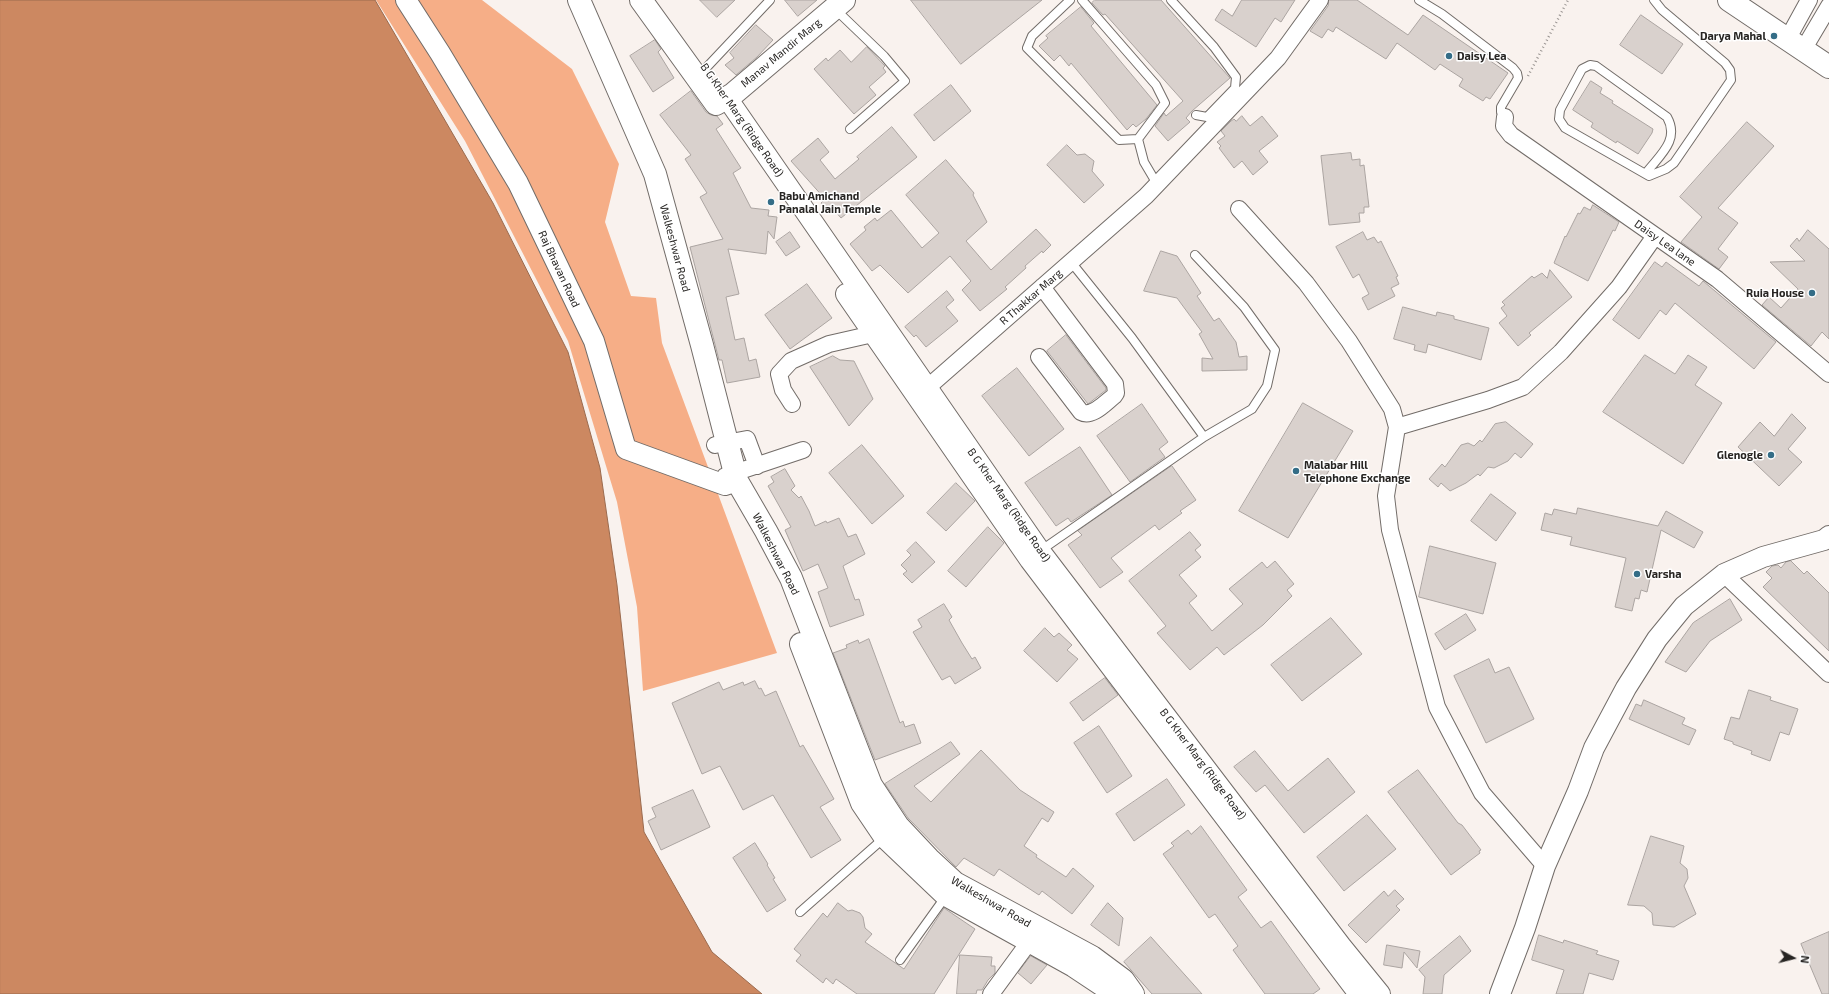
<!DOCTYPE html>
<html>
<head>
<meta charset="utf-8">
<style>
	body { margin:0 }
	#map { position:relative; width:1829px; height:994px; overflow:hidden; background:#f9f2ee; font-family:"Exo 2",sans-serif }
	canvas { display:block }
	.north { position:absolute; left:1773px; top:938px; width:40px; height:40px; -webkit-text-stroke:3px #fff; paint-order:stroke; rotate:97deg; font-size:11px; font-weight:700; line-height:16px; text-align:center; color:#272523 }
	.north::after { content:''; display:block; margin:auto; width:14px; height:18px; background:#272523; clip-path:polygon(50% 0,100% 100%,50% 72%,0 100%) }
</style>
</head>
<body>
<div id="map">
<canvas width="1829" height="994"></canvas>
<div class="north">N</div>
</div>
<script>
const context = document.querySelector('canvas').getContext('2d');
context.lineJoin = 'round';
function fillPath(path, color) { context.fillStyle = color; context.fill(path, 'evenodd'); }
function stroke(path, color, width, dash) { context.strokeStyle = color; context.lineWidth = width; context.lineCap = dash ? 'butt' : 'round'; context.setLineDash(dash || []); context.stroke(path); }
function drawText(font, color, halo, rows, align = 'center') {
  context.font = font + ' "Exo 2",sans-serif'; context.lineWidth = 3; context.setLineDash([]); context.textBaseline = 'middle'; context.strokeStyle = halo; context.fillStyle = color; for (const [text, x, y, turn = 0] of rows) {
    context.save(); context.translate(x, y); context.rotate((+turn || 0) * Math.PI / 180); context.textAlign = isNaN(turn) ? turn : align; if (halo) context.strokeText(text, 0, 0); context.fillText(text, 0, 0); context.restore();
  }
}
fillPath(new Path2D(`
	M376 0H482L572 69 619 164 605 222 631 296 656 298 662 343 777 653 643 691 637 607 617 502 568 341 465 141Z`), '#f6ae87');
const water = new Path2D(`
	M0 0H375L493 203 568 352 600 468 617 585 644 832 712 952 762 994H0Z`);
fillPath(water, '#cc8861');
stroke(water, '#9a6a4e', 1);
const building = new Path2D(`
	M700 0H735L717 17Z
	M785 0H817L798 16Z
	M911 0H1042L961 64Z
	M1095 0H1161L1230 78 1192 111 1186 118 1190 122 1168 141 1155 126 1164 113 1166 116 1183 101 1105 14 1103 15 1092 3Z
	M1242 0H1295L1281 22 1275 18 1256 47 1215 20 1222 9 1232 16Z
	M1329 0H1357L1408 35 1423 15 1508 73 1490 99 1486 97 1483 101 1459 86 1463 79 1440 64 1435 70 1397 43 1386 59 1336 27 1333 32 1328 29 1322 38 1310 31 1328 6Z
	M1081 7 1094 23 1091 26 1157 105 1146 119 1136 127 1133 124 1127 130 1071 63 1069 66 1060 55 1054 61 1039 46 1048 38 1046 36Z
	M1641 15 1683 44 1662 74 1620 45Z
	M756 25 773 40 757 57 736 75 725 65 734 58 730 53Z
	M655 40 661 49 658 52 674 78 653 92 630 56Z
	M867 47 885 66 883 68 886 72 869 87 876 95 854 114 814 69 826 58 828 61 840 50 851 62Z
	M1591 81 1602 88 1600 93 1613 101 1612 103 1653 129 1652 133 1638 154 1617 141 1616 143 1591 127 1593 123 1573 110Z
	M951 85 971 111 934 141 914 115Z
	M691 91 706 112 711 115 717 116 723 124 716 129 741 168 733 173 751 208 769 210 768 216 777 217 774 239 768 231 766 254 728 249 739 294 726 297 735 340 744 338 749 361 756 359 760 377 727 383 722 360H719L690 247 723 239 700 197 707 193 685 159 691 155 660 115Z
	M1242 116 1250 126 1262 116 1278 136 1259 151 1268 162 1253 175 1242 161 1234 168 1219 148 1221 146 1217 142 1225 136 1221 131 1231 121 1234 119 1236 121Z
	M1747 122 1774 146 1718 208 1738 223 1718 249 1728 257 1719 269 1681 242 1702 217 1680 197Z
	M892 127 917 157 841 218 834 210 829 214 821 203 825 199 791 161 818 138 829 152 820 160 835 179 859 159 857 157Z
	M1067 145 1077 155 1085 154 1094 161 1092 171 1104 185 1084 203 1047 165Z
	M1351 153 1352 160 1360 159V166L1364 165 1369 207H1364V213H1359L1360 222 1329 225 1321 156Z
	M946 160 974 193 973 195 987 222 966 241 991 270 1036 229 1051 245 1043 253 1042 251 1025 266 1026 268 1005 287 1007 289 980 311 962 290 971 281 950 256 908 293 880 265 872 271 850 244 866 230 864 227 875 218 877 221 891 210 922 248 939 233 906 195Z
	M1593 205 1619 222 1615 231 1613 230 1588 281 1554 263 1565 236 1566 237 1578 213 1580 214 1584 207 1590 210Z
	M1808 230 1829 249V339L1822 332 1811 346 1762 305 1769 297 1781 308 1798 289 1770 262 1805 261 1790 246 1797 238 1799 241Z
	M790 232 800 247 786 256 776 242Z
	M1363 232 1367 240 1374 237 1378 243 1381 241 1398 276 1396 277 1399 284 1391 288 1395 296 1368 310 1362 298 1369 294 1359 274 1353 278 1336 247Z
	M1161 251 1177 256 1201 293 1197 296 1214 321 1219 318 1236 342 1239 357 1247 356V370L1202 371V358L1213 359 1199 334 1202 332 1177 298 1144 291Z
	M1655 262 1662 267 1666 262 1699 286 1703 281 1776 342 1754 369 1675 303 1666 315 1660 310 1639 339 1613 320Z
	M1550 270 1572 297 1529 333 1531 335 1518 346 1499 323 1507 316 1501 308 1505 305 1502 302 1532 276 1534 278 1542 273 1547 278Z
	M807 284 832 318 790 349 765 315Z
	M947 291 954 300 946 307 958 321 926 347 916 335 914 337 905 327Z
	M1403 307 1436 316 1437 312 1454 316V319L1489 328 1481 360 1428 344 1426 353 1414 350 1415 345 1394 339Z
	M1066 335 1106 388V390L1088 404 1047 351Z
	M1645 355 1675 374 1688 355 1707 367 1695 385 1722 403 1683 464 1603 412Z
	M833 356 840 360 854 361 873 399 849 426 810 367Z
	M1017 368 1064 429 1029 456 982 396Z
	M1303 403 1353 431 1288 538 1239 511Z
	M1142 404 1168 442 1159 449 1165 457 1130 482 1097 436Z
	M1792 414 1806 428 1788 449 1802 462 1779 486 1738 447 1760 422 1774 436Z
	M1506 422 1533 444 1521 458 1515 453 1508 461 1494 468 1488 467 1480 476 1478 474 1466 483 1450 491 1441 483 1438 487 1429 479 1442 464 1445 467 1461 445 1468 443 1474 446 1480 440 1482 442 1495 424Z
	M862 445 904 496 872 524 829 473Z
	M1080 447 1112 495 1071 522 1068 518 1056 526 1025 483Z
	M1172 466 1196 500 1180 511 1182 513 1159 530 1155 525 1111 558 1123 572 1100 588 1068 545 1082 535 1078 531Z
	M785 469 795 486 791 490 799 498 801 496 809 511 815 526 826 521 827 523 839 518 848 537 856 534 865 554 843 566 855 600 859 599 864 615 830 627 818 592 828 588 818 564 803 571 785 530 791 527 768 486 774 482 771 477Z
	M956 483 975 501 946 531 927 513Z
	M1491 494 1516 513 1496 541 1471 521Z
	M1578 508 1658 526 1666 511 1703 532 1694 548 1661 530 1647 592 1641 590 1639 599 1635 598 1632 611 1615 607 1626 558 1570 545 1572 537 1541 530 1545 513 1552 515 1554 509 1576 514Z
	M988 527 1004 543 966 587 948 571Z
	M1190 532 1201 545 1195 550 1201 557 1179 575 1197 596 1189 603 1212 631 1243 604 1229 589 1262 562 1267 568 1275 561 1294 584 1287 590 1292 596 1263 625 1224 655 1217 647 1190 670 1157 633 1166 626 1129 581Z
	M916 542 935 562 912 583 903 574 907 571 901 565 911 555 907 551Z
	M1430 546 1496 563 1483 614 1419 597Z
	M1791 561 1804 574 1807 571 1829 593V651L1763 587 1772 578 1766 572 1772 566 1778 565 1781 568 1786 562Z
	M1730 599 1742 620 1710 641 1686 672 1665 662 1693 623Z
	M944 604 952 617 949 620 962 643 972 659 975 657 981 668 955 684 950 676 942 680 913 632 922 627 918 620Z
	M1466 614 1476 630 1445 650 1435 634Z
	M1331 618 1362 654 1302 701 1271 665Z
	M1045 628 1054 637 1059 633 1072 645 1067 650 1078 659 1057 682 1024 651Z
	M869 639 900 723 903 721 905 727 914 724 921 743 875 760 833 653 847 648 846 645 858 640 859 643Z
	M1489 659 1495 673 1509 667 1534 719 1486 743 1454 676Z
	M1105 678 1118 695 1083 721 1070 703Z
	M755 681 759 689 761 688 765 696 776 691 800 747 803 745 834 799 820 807 841 840 811 858 773 795 743 810 720 766 702 774 672 703 719 682 723 690 743 682 744 685Z
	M1749 690 1771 697 1770 700 1798 709 1789 735 1780 732 1770 761 1751 754 1752 751 1733 744V742L1724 739 1731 717 1739 719Z
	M1644 700 1685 718 1682 724 1696 730 1689 745 1629 719 1636 704 1641 706Z
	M1099 726 1132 776 1107 793 1074 743Z
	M951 742 960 754 914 786 931 802 981 750 1020 790 1054 812 1048 822 1042 818 1024 846 1037 855 1036 857 1066 877 1073 868 1094 886 1072 914 1042 891 1039 895 999 869 994 876 964 858 956 867 908 818 885 784Z
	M1255 751 1288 791 1328 758 1355 792 1304 833 1265 785 1256 792 1234 767Z
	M1418 770 1458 823 1462 825 1481 850 1479 851 1480 853 1451 875 1388 792Z
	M1167 779 1185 805 1134 841 1116 814Z
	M693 790 710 827 661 850 648 821 656 817 652 808Z
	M1367 815 1396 849 1344 891 1317 857Z
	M1201 826 1247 890 1238 897 1261 928 1271 921 1320 989 1313 994H1265L1233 950 1238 946 1215 914 1209 918 1163 854 1174 846 1171 843 1188 830 1191 834Z
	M1651 836 1684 846 1680 863 1687 869 1688 878 1684 886 1696 914 1674 927 1653 925 1652 913 1644 906 1628 905Z
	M755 843 768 864 767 865 775 878 773 879 786 900 767 912 733 858Z
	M1395 890 1404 899 1396 906 1400 910 1366 943 1348 925 1384 891 1388 896Z
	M838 903 848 911 852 910 860 913 863 917 865 928 872 934 865 942 904 969 944 908 975 929 934 994H857L836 979 833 984 826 978 823 983 796 961 801 955 794 949 823 913 827 917Z
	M1108 903 1123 918 1119 946 1091 925Z
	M1829 932V994H1822L1801 944Z
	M1539 935 1563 943 1564 940 1598 951 1596 954 1619 961 1613 980 1589 973 1583 994H1556L1564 970 1532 960Z
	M1460 936 1471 951 1444 975 1442 994H1423L1425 977 1419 970Z
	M1151 937 1202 994H1152L1124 962Z
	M1387 945 1420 951 1417 968 1404 952 1402 968 1384 965Z
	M960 955 992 957 991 966H995V973L988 980 982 990H977L976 994H957Z
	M1031 956 1047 965 1031 984 1018 973Z`);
fillPath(building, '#d9d1cd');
stroke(building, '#aba4a1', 1);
const service = new Path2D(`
	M1070 0 1032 36 1027 48 1119 140 1138 139
	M1082 0 1156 85 1165 103 1138 139
	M1171 0 1214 47 1236 77 1235 88 1207 117 1196 115
	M1419 0 1442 14 1513 68 1517 73 1518 78 1501 107V112L1505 117
	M835 9 884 56 905 81 850 129
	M706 68 770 0
	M1138 139 1144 162 1157 184
	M1646 173C1660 155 1680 140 1667 117L1596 66 1590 65 1582 69 1560 110 1559 119 1565 128 1649 176 1666 169 1674 163 1731 80 1730 70 1725 63 1662 10 1654 0
	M1071 262 1132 338 1204 437
	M1040 551 1204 437 1252 409 1267 386 1275 350 1244 307 1195 255
	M800 912 884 838
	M900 960 946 896`);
const minor = new Path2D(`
	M1787 40 1809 0
	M1803 50 1829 6
	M1505 117 1504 126 1511 135 1717 279 1829 374
	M1239 209 1306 283 1349 341 1392 409 1397 427 1386 496 1390 530 1437 707 1482 793 1545 866
	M1039 357 1081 412C1092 418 1105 403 1114 396L1116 393 1115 384 1042 287
	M919 395 1146 196 1278 58 1320 0
	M792 404 783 390 779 374 791 361 829 344 873 334
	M1397 427 1488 400 1523 387 1561 352 1619 287 1655 236
	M715 445 747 439 757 466
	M725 476 803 450
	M1724 574 1829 674
	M991 994 1035 934`);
const tertiary = new Path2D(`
	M406 0 440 53 518 183 594 341 626 449 725 485 737 481
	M727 98 1040 551 1341 946 1380 994
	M846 294 1030 560 1359 994
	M1500 994 1525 928 1545 866 1578 791 1594 748 1626 688 1657 639 1684 606 1724 574 1763 557 1824 540 1829 536`);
const secondary = new Path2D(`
	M579 0 655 174 702 345 737 481 766 531 791 578 871 785 898 826 929 859 955 883 1092 957 1123 980 1133 994
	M641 0 716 104 733 94 844 0
	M1729 0 1829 67
	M801 644 862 803 885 837 946 895 1074 966 1104 986 1110 994`);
stroke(service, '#726c68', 10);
stroke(minor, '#726c68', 18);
stroke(tertiary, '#726c68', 22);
stroke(secondary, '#726c68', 24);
stroke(new Path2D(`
	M1528 76 1568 0`), '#9a9592', 2.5, [1, 3]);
stroke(service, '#fff', 8);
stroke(minor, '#fff', 16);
stroke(tertiary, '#fff', 20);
stroke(secondary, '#fff', 22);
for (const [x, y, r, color] of [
	[1774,36,4,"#346d87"],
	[1449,56,4,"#346d87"],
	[771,202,4,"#346d87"],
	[1812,293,4,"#346d87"],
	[1771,455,4,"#346d87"],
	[1296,471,4,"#346d87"],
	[1637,574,4,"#346d87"]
]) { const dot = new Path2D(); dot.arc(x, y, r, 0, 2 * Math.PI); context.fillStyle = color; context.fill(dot); stroke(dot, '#fff', 1.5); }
drawText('bold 11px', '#272523', '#fff', [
	["Darya Mahal",1766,36,"right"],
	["Daisy Lea",1457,56],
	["Babu Amichand",779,196],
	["Panalal Jain Temple",779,209],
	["Ruia House",1804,293,"right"],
	["Glenogle",1763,455,"right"],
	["Malabar Hill",1304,465],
	["Telephone Exchange",1304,478],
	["Varsha",1645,574]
], 'left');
drawText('11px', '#272523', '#fff', [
	["Manav Mandir Marg",781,53,-40],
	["B G Kher Marg (Ridge Road)",742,120,55],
	["Daisy Lea lane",1665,243,35],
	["Walkeshwar Road",675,248,75],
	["Raj Bhavan Road",559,269,65],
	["R Thakkar Marg",1031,297,-41],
	["B G Kher Marg (Ridge Road)",1009,505,55],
	["Walkeshwar Road",776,554,63],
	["B G Kher Marg (Ridge Road)",1203,764,53],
	["Walkeshwar Road",991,902,30]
]);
</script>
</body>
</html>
